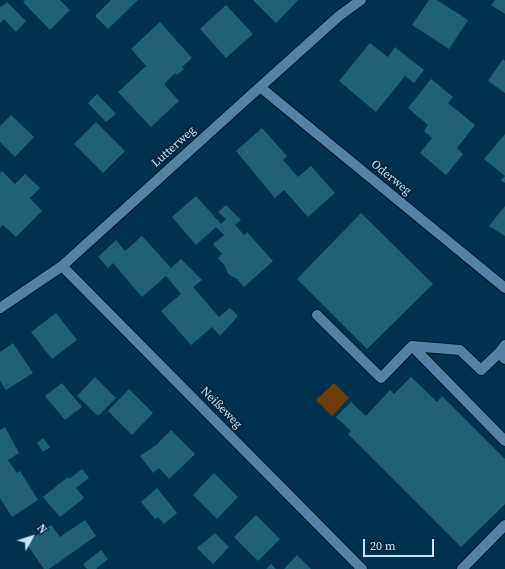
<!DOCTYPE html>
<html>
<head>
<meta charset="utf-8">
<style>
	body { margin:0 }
	#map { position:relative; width:505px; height:569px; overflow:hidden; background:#003150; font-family:"Source Serif 4",serif }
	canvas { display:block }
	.north { position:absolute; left:12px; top:517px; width:40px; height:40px; -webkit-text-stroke:3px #03263e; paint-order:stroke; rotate:51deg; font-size:11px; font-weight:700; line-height:16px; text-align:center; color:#cae2f5 }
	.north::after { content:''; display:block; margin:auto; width:14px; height:18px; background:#cae2f5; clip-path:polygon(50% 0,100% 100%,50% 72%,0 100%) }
	.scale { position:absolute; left:363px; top:539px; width:71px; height:18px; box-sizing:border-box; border:2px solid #cae2f5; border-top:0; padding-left:5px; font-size:12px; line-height:14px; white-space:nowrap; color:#cae2f5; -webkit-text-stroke:3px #03263e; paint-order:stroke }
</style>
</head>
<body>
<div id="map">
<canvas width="505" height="569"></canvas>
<div class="north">N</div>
<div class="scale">20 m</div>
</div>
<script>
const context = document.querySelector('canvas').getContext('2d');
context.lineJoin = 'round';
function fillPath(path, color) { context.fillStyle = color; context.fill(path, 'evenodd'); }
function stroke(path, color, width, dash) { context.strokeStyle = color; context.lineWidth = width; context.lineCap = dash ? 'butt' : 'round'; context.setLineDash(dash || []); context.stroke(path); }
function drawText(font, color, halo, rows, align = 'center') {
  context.font = font + ' "Source Serif 4",serif'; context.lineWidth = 4; context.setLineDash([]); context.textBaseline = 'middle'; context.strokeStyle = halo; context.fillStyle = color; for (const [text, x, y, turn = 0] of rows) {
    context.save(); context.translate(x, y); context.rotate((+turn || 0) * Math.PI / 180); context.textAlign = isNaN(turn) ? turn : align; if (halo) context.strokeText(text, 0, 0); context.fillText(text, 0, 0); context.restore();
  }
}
fillPath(new Path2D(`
	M334 383 349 398 332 416 316 400Z`), '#6c3f0a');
fillPath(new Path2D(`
	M25 0H60L70 10 50 30 23 2Z
	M111 0H138L108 29 95 16Z
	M253 0H298L276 23Z
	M429 0H437L468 20 449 49 412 25Z
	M495 0H505V14L491 5Z
	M7 2 26 21 16 32 4 19 0 23V6L1 7Z
	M226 5 253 34 226 58 200 29Z
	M160 22 192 58 182 67 184 69 177 75 175 73 164 84 179 101 151 127 118 92 146 66 131 49Z
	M370 43 388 57 395 47 424 70 414 83 405 76 376 112 339 81Z
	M503 59 505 61V93L488 81Z
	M431 79 453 97 448 103 475 125 457 148 463 154 446 175 420 153 432 138 424 131 428 125 408 108Z
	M97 94 116 114 106 122 88 103Z
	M11 115 34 137 15 157 0 142V126Z
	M96 122 125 151 103 173 74 144Z
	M262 128 287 156 283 160 298 177 311 166 335 193 308 217 284 190 275 198 236 151Z
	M505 134V183L501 180 505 176 484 159Z
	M2 171 15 184 25 174 40 188 30 198 42 211 16 237 3 225 0 228V173Z
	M196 196 221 224 226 219 218 212 226 205 241 220 235 225 244 235 247 232 273 261 244 287 237 279 228 274 225 266 218 258 222 254 213 244 224 235 216 227 196 245 172 217Z
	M505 206V236L489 226Z
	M361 213 433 284 367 349 297 279Z
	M142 236 171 268 181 259 202 280 193 287 219 317 230 308 238 316 220 336 212 327 191 345 161 311 181 294 166 276 142 297 113 263 108 268 98 257 116 240 125 251Z
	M56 313 77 340 52 359 31 332Z
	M13 343 33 373 6 390 0 381V352Z
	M95 377 116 398 98 416 77 396Z
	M411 377 437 402 442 396 505 459V504L461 547 348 434 351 431 336 417 351 402 366 416 390 390 394 394Z
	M62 383 82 407 65 420 45 396Z
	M129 389 153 413 132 435 108 411Z
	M5 427 19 453 8 460 17 473 20 471 38 500 12 517 0 498V430Z
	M171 430 195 454 169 479 159 468 153 473 140 456 156 445Z
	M43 438 50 447 43 452 37 443Z
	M82 469 89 478 76 488 84 498 60 517 43 497 68 477 69 479Z
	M214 473 238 497 217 519 193 495Z
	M157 488 177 513 164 524 158 517 155 519 141 502Z
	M256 515 280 539 258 561 234 537Z
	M85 520 96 536 49 569H44L26 543 51 525 60 537Z
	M215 533 229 547 213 564 197 548Z
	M101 550 108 559 96 569H87L83 564Z
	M297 555 311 569H284Z
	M271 564 276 569H266Z`), '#1f6278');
const street = new Path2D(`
	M260 87 505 288
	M62 266 362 569
	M0 308 62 266 260 87 339 16 361 0
	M317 315 381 378 412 346 460 350 481 370 499 353
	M505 345 499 353 505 359
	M412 346 505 441
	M462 569 505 525`);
stroke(street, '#021828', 12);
stroke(street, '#5482a5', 10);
drawText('12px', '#cae2f5', '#03263e', [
	["Lutterweg",174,147,-42],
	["Oderweg",391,178,39],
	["Neißeweg",221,408,45]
]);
</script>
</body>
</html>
